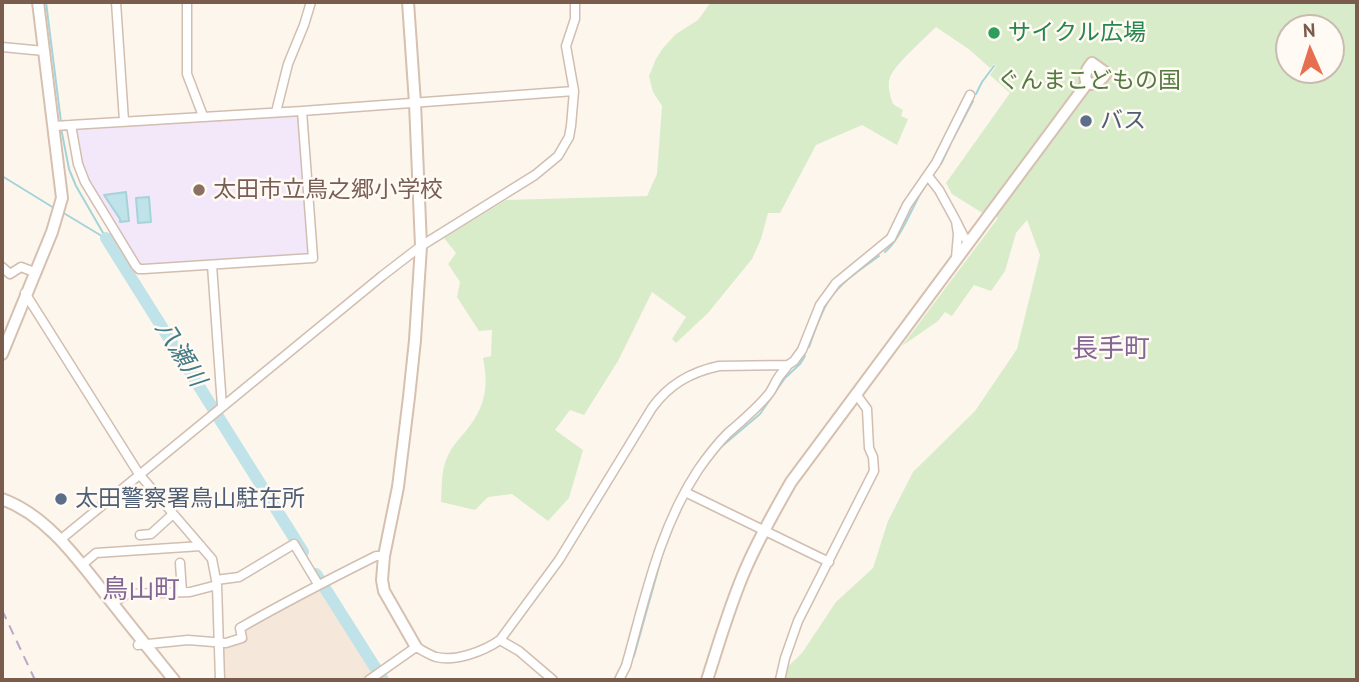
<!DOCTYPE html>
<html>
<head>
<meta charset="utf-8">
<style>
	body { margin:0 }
	#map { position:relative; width:1359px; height:682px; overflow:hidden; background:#fdf6ec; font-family:"PT Sans",sans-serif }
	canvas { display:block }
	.frame { position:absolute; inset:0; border:4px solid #7a5c4d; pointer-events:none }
	.north { position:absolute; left:1275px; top:14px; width:70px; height:70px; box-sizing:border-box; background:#fffaf3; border:2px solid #cabbb1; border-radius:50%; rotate:357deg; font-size:19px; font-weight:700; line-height:28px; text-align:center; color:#7a5c4d }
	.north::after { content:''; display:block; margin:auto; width:24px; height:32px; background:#e76f51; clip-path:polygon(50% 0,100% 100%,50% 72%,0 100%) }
</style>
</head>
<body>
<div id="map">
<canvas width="1359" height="682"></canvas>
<div class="frame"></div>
<div class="north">N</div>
</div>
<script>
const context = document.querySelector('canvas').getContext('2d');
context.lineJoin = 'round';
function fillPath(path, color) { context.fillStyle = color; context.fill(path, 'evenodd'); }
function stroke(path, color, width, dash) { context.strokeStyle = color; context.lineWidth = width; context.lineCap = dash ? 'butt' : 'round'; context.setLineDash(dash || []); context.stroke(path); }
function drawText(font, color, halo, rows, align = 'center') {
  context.font = font + ' "PT Sans","Noto Sans JP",sans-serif'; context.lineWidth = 5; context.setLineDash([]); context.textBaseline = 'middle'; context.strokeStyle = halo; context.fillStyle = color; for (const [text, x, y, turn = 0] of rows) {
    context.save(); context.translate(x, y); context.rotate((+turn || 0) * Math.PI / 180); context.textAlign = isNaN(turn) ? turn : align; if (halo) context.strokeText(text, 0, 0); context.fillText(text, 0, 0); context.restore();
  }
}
fillPath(new Path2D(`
	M321 586 372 673 363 680H223V646L244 639 242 628Z`), '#f5e8da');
fillPath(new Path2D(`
	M302 111 313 258 212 265 137 274 85 182 64 125Z`), '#f3e8fa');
fillPath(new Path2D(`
	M711 2H1357V680H774L802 653 836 602 873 568 888 521 913 472 975 411 1017 349 1040 255 1027 220 1016 233 1005 271 991 291 974 285 952 316 945 312 938 321 902 346 998 218 987 210 984 214 952 194 946 183 1010 93 990 75 996 66 994 64 990 68 970 50 936 27C924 39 897 62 890 77 887 85 890 96 893 104L903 110 901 116 908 119 897 145 862 125 816 145 780 213H768L761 239 752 259 708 313 676 343 672 339 686 317 652 292 618 361 584 415 570 410 555 430 583 450 569 498 548 521 512 494 488 497 475 510 441 502C442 488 441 470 447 458 451 447 459 439 466 431 485 407 489 388 483 358L491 356 492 330 479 331 457 297 460 282 448 264 456 253 444 238 506 200 647 196 657 174 662 106 653 92 649 76 656 59 663 48 676 34 698 20ZM1289 28H1331V70H1289Z`), '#d8ecc9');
const water = new Path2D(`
	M126 192 129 221 120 222V219L104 195Z
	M149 197 151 222 138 223 136 198Z`);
fillPath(water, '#bfe3e8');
stroke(water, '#a5d3da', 2);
stroke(new Path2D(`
	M46 2 61 122
	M976 94 982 82 994 66
	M61 128 69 169 76 186 106 238
	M953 139 973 101
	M941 164 950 145
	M2 176 54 208
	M62 212 105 238
	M885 252C902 237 912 206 925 186
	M809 347C815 331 820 314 829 300 842 281 861 269 879 256
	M721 447 760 414 785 378 800 364 805 356
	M634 656 665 545`), '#a5d3da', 2);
stroke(new Path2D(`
	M106 238 303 552
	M316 574 383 680`), '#bfe3e8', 12);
const street = new Path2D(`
	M116 2 124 121
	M187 2V74L203 116
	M2 47 44 51
	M276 112 288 64 304 25 311 2
	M71 125 78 164 85 182 136 266 139 269H144L313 258 302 111
	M54 126 302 111 574 91
	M928 176 939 190 956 221
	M956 258 958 234 956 221 964 237 969 242
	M212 265 222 406
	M2 267 10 274 21 267 34 272
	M25 293 139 474 212 559 217 585 220 680
	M685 492 829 562
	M140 535 151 534 173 514
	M60 540 382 276 421 246 535 175 558 156 569 137 571 126 574 91 566 46 575 19V2
	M180 563 182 592
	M82 565 96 553 201 546
	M216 580 239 577 294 544 318 584
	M113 603 127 594 190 592 217 585
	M500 640 559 560 652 408C669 384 691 372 719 366L788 365 794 361 802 350 820 305 836 283 891 238 907 205 936 163 970 95
	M138 645 188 640 226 643 242 638 240 628C285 602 330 579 376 556H384
	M369 680 416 647C422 650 429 655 436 657 456 662 484 651 500 640L519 651 553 680
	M619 680 626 666C645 599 659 529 698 470 707 457 717 444 728 433 742 421 755 410 767 396 772 391 774 384 778 378 781 373 785 370 788 365
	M780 680 785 658 798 621 874 471 873 457 869 448 867 409 856 394`);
const secondary = new Path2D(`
	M408 2 415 103 421 246 415 340 409 397 398 487 384 556 382 580 384 591 416 647
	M1092 63 1106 73C1092 94 1076 81 1092 63Z
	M2 354 52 232 62 198 38 2
	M2 499C49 516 80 563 110 600 131 627 153 654 174 680
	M707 680C719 643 730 604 746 568 759 538 775 510 791 482L1088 82`);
stroke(street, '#d1beb0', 11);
stroke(secondary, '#d6c0b0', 14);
stroke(street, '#fff', 8);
stroke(secondary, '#fff', 10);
stroke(new Path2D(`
	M2 610 35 680`), '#b9a8c9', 2, [10, 7]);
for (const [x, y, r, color] of [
	[994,33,7,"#2e9e5b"],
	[1086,121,7,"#5c6f8a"],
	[199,190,7,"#8d6e63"],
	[61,499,7,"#5c6f8a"]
]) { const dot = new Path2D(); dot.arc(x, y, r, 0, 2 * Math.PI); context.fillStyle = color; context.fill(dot); stroke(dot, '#fffaf3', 2.5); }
drawText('23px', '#27864d', '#fffaf3', [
	["サイクル広場",1008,33]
], 'left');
drawText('23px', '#537a41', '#fffaf3', [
	["ぐんまこどもの国",1089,81]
]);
drawText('23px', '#4e5e75', '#fffaf3', [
	["バス",1100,121],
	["太田警察署鳥山駐在所",75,499]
], 'left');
drawText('23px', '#785e54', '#fffaf3', [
	["太田市立鳥之郷小学校",213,190]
], 'left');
drawText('italic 24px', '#437c86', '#fffaf3', [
	["八瀬川",180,354,58]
]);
drawText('26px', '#846695', '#fffaf3', [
	["長手町",1111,350],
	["鳥山町",141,591]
]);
</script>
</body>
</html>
